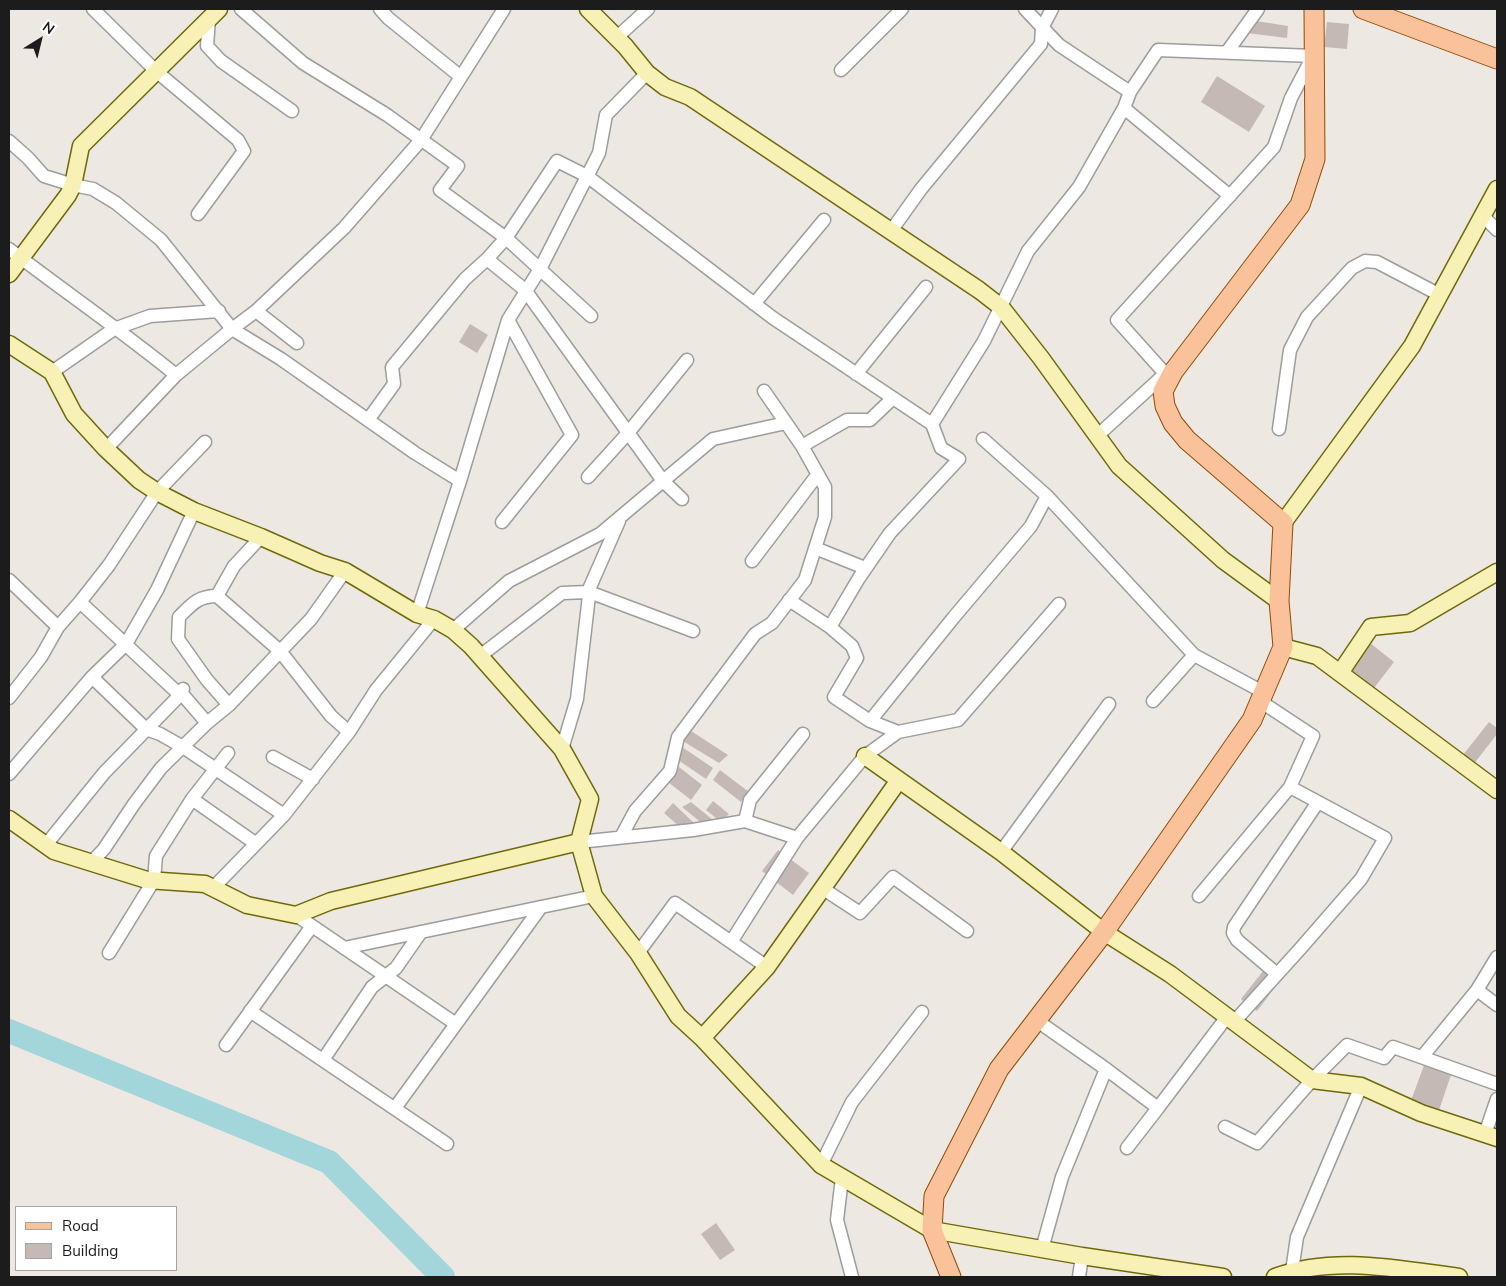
<!DOCTYPE html>
<html>
<head>
<meta charset="utf-8">
<style>
	body { margin:0 }
	#map { position:relative; width:1506px; height:1286px; overflow:hidden; background:#ede8e2; font-family:Mulish,sans-serif }
	canvas { display:block }
	.frame { position:absolute; inset:0; border:10px solid #1c1c1c; pointer-events:none }
	.legend { position:absolute; left:15px; top:1206px; width:162px; height:65px; box-sizing:border-box; background:#fff; border:1px solid #a4a4a4; margin:0; padding:6px 9px; list-style:none; font-size:15px; color:#1c1c1c }
	.legend li { display:flex; align-items:center; gap:10px; height:25px }
	.legend b { width:25px; border:1px solid #a4a4a4 }
	.north { position:absolute; left:15px; top:15px; width:50px; height:50px; -webkit-text-stroke:4px #fff; paint-order:stroke; rotate:36deg; font-size:14px; font-weight:700; line-height:20px; text-align:center; color:#1c1c1c }
	.north::after { content:''; display:block; margin:auto; width:18px; height:22px; background:#1c1c1c; clip-path:polygon(50% 0,100% 100%,50% 72%,0 100%) }
</style>
</head>
<body>
<div id="map">
<canvas width="1506" height="1286"></canvas>
<div class="frame"></div>
<ul class="legend">
<li><b style="height:6px;background:#f9c29b"></b>Road</li>
<li><b style="height:14px;background:#c5b9b6"></b>Building</li>
</ul>
<div class="north">N</div>
</div>
<script>
const context = document.querySelector('canvas').getContext('2d');
context.lineJoin = 'round';
function stroke(path, color, width, dash) { context.strokeStyle = color; context.lineWidth = width; context.lineCap = dash ? 'butt' : 'round'; context.setLineDash(dash || []); context.stroke(path); }
function fillPath(path, color) { context.fillStyle = color; context.fill(path, 'evenodd'); }
stroke(new Path2D(`
	M9 1031 329 1162 443 1277`), '#a3d6da', 24);
fillPath(new Path2D(`
	M1256 21 1288 26 1287 38 1247 33Z
	M1327 22 1349 24 1347 49 1324 47Z
	M1217 76 1265 106 1249 132 1201 102Z
	M470 324 488 335 477 353 459 342Z
	M1370 643 1394 662 1371 692 1347 673Z
	M1489 722 1497 728V734L1470 769 1459 760Z
	M688 729 728 755 719 763 681 740Z
	M682 747 713 768 706 779 675 758Z
	M679 767 702 785 691 800 668 782Z
	M720 770 749 792 741 802 713 780Z
	M713 801 729 814 721 822 706 810Z
	M691 802 713 820 704 825 682 807Z
	M673 803 694 823 681 828 664 813Z
	M778 850 809 873 793 895 762 871Z
	M1267 966 1283 977 1257 1011 1241 999Z
	M1426 1060 1453 1069 1438 1113 1410 1103Z
	M716 1223 735 1250 720 1260 701 1234Z`), '#c5b9b6');
const street = new Path2D(`
	M93 9 156 71 238 140 244 151 198 214
	M241 9 303 63 387 115 458 166 440 190 506 238 591 316
	M380 9 388 18 461 77
	M1025 9 1059 45 1130 92
	M209 19 207 46 221 61 292 111
	M616 38 648 9
	M1227 52 1258 9
	M841 70 902 9
	M1124 108 1230 196
	M9 141 28 158 44 176 73 185 93 189 116 203 161 240 232 329 256 311 344 228 421 140 504 9
	M1483 216 1497 230
	M891 231 921 189 1041 44 1042 28 1052 9
	M9 249C64 291 122 331 176 375
	M487 259 525 290 663 481 682 499
	M754 304 824 220
	M256 311 297 343
	M52 372 114 329 150 316 219 311
	M856 374 926 287
	M368 420 394 384 392 367 465 279 487 259 506 238 557 161 587 176 773 318 932 424 941 448 959 459 890 533 859 578 830 627 789 600
	M932 424 984 341 1028 251 1079 187 1124 108 1130 92 1158 50 1313 56 1291 98 1274 147 1117 320 1170 379
	M1279 429 1290 350 1307 317 1352 268 1365 261 1377 262 1440 295
	M1097 436 1165 374
	M983 439 1047 496 1194 655 1263 692
	M802 446 847 420H870L893 398
	M106 449 176 375 232 329 281 359 415 453 460 481
	M588 477 628 433 687 360
	M502 522 572 435 508 320
	M815 548 865 568
	M752 561 818 474
	M9 580 58 627
	M217 596 234 566 261 537
	M80 602 180 695H183L207 723
	M417 614 460 481 508 320 540 269 599 153 606 115 647 73
	M453 630 509 581 600 534 713 439 786 423
	M480 656 562 593 589 592 693 631
	M92 677 146 729 160 734 183 747 284 815
	M9 698 41 657 58 627 80 602 109 565 157 492 205 442
	M1153 701 1194 655
	M229 705 207 680 178 639 179 617C192 604 198 596 217 596L280 651 331 716 349 732
	M870 721 954 617 1031 526 1047 496
	M898 732 958 720 1059 604
	M562 749 577 699 590 587 619 521
	M273 757 313 779
	M9 774 92 677 126 644 157 590 194 511
	M192 799 255 843
	M745 821 750 800 803 734
	M621 837 635 811 670 771 678 737 755 634 772 623 805 580 825 517V487L802 446 764 391
	M579 842 693 830 745 821 797 838
	M45 846 104 773 180 695 183 689
	M1001 852 1109 704
	M91 863 104 849 134 804 161 768 207 723 229 705 311 619 345 571
	M213 888 284 815 349 732 376 690 434 619
	M822 888 860 913 893 877 967 931
	M1199 896 1290 787 1313 736 1260 701
	M296 915 456 1024
	M731 942 797 838 865 756 898 732 870 721 834 697 857 658 852 646 830 627
	M344 948 594 896
	M109 953 154 880 156 856 192 799 228 753
	M638 953 675 903 767 967
	M1277 974 1237 940 1233 933 1234 927 1318 802
	M1477 990 1497 1005
	M250 1011 447 1144
	M1036 1020 1106 1069 1062 1177 1042 1249
	M1233 1023 1300 949 1361 879 1385 838 1290 787
	M226 1045 312 926
	M1422 1057 1477 990 1497 957
	M323 1060 372 987 396 968 421 932
	M1106 1069 1158 1108 1226 1018
	M395 1108 541 907
	M1225 1127 1257 1143 1312 1080 1347 1045 1384 1058 1393 1047 1497 1084
	M1485 1134 1497 1099
	M1127 1148 1158 1108
	M821 1165 852 1102 922 1012
	M842 1178 837 1220 852 1277
	M1292 1271 1297 1237 1361 1086
	M1079 1277 1082 1256`);
const secondary = new Path2D(`
	M588 9 625 46 647 73 665 87 690 97 979 290 1001 307 1041 358 1119 466 1223 560 1279 601
	M9 274 68 195 73 185 81 146 219 9
	M9 344 52 372 74 414 106 449 139 480 157 492 194 511 261 537 320 563 345 571 417 614 434 619 453 630 471 646 562 749 590 799 579 842 594 896 638 953 678 1016 702 1038 821 1165 932 1230 1082 1256 1223 1277
	M1283 523 1412 346 1497 189
	M1283 647 1317 656 1497 790
	M1340 673 1371 627 1410 623 1497 572
	M865 756 1001 852 1104 932 1170 974 1312 1080 1361 1086 1421 1113 1497 1138
	M9 819 54 851 147 880 205 884 247 905 296 915 331 901 579 842
	M702 1038 767 967 899 780
	M1275 1277C1334 1255 1398 1269 1459 1277`);
const primary = new Path2D(`
	M1363 9 1497 59
	M951 1277 932 1230 934 1196 999 1069 1104 932 1252 720 1283 647 1279 601 1283 523 1187 440 1173 423 1165 406 1163 391 1173 372 1300 205 1315 159 1314 9`);
stroke(street, '#9d9d9d', 15);
stroke(secondary, '#6e6a08', 19);
stroke(primary, '#904c04', 21);
stroke(street, '#fff', 12);
stroke(secondary, '#f7f1b6', 16);
stroke(primary, '#f9c29b', 19);
</script>
</body>
</html>
